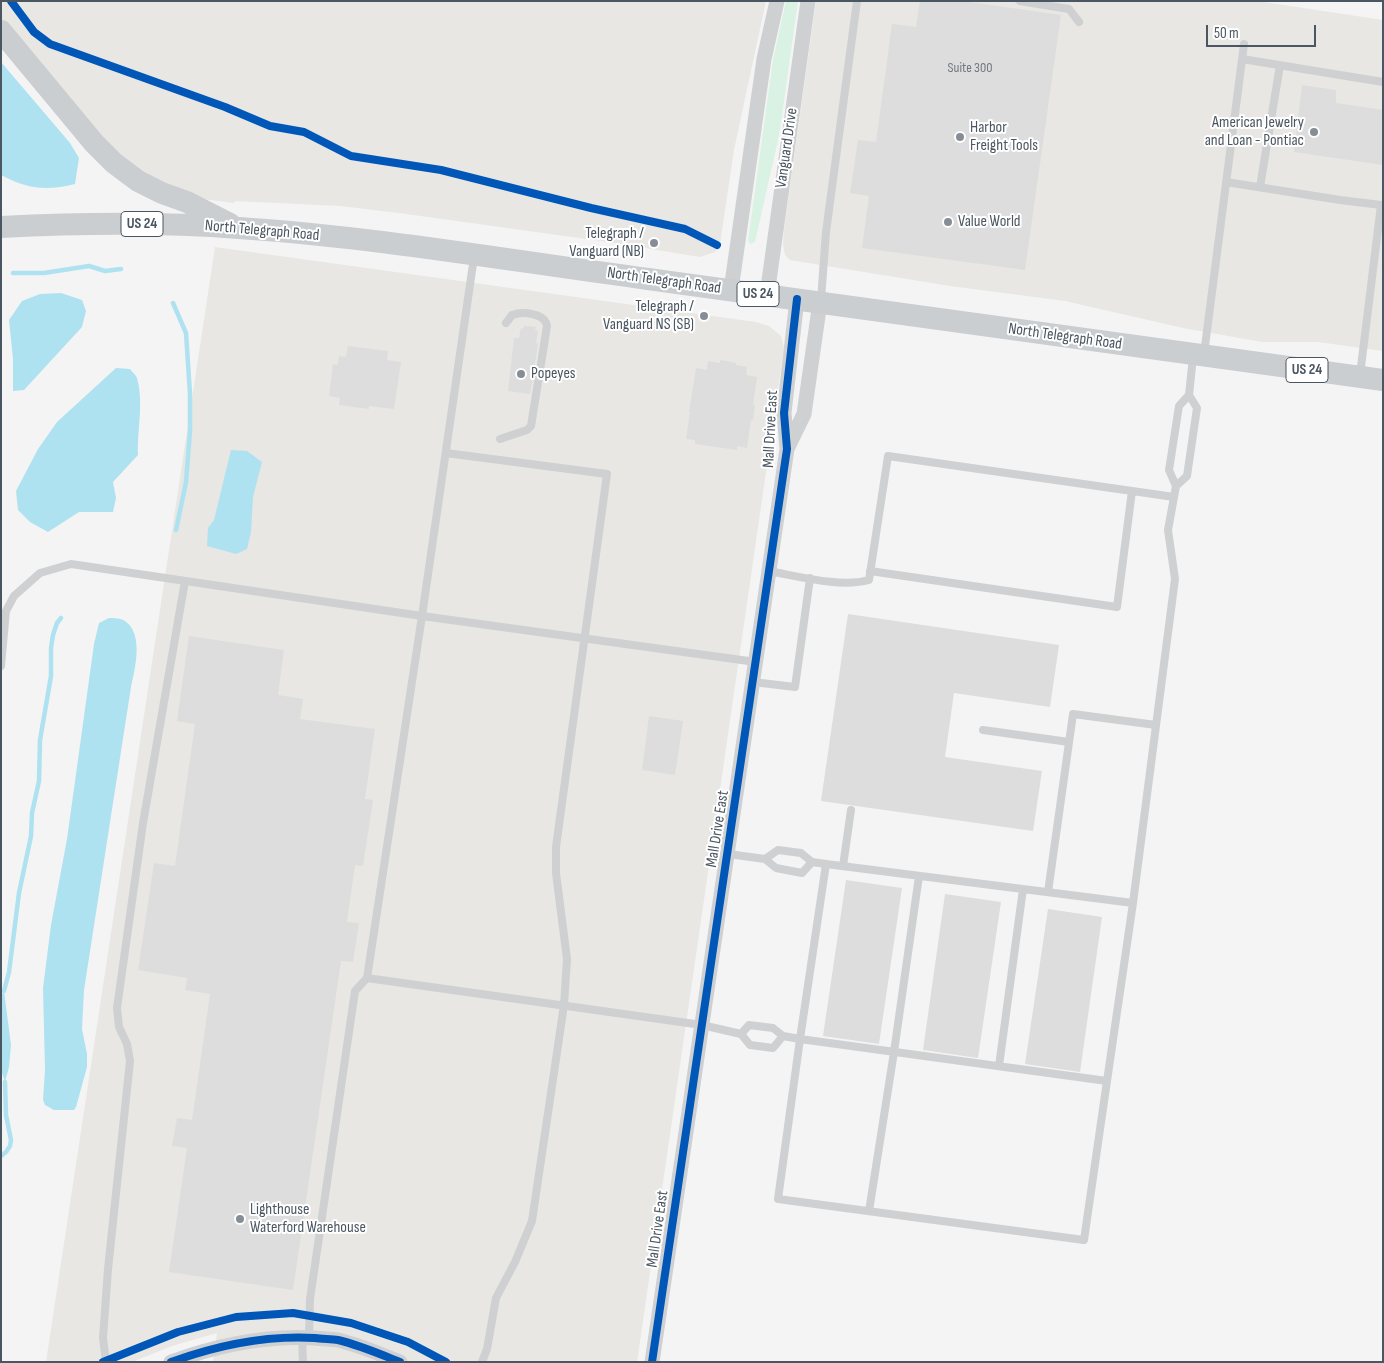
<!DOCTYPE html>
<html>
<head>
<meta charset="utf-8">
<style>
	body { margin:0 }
	#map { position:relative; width:1384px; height:1363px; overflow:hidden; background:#f4f4f4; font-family:"Sofia Sans Condensed",sans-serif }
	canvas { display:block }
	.frame { position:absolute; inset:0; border:2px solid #4a5661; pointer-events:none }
	.scale { position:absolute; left:1206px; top:25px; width:110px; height:22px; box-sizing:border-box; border:2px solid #4a5661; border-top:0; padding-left:6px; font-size:15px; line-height:18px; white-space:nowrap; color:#4a5661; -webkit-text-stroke:4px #fff; paint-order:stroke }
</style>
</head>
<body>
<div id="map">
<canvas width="1384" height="1363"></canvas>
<div class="frame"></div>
<div class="scale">50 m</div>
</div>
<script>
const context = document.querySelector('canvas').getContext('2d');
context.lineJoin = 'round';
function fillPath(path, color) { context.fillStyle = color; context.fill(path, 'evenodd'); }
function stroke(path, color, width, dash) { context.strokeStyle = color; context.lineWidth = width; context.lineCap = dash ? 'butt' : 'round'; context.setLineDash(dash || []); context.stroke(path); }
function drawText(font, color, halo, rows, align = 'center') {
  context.font = font + ' "Sofia Sans Condensed",sans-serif'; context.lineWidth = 4; context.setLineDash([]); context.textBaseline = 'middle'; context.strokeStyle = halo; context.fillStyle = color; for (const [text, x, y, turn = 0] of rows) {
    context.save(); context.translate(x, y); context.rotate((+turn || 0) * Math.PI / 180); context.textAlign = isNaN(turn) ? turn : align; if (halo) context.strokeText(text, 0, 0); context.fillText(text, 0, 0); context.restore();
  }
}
fillPath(new Path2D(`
	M1 1H766L734 150 720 244 715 252 700 257 608 242 399 213 340 206 235 201 234 203 202 199 125 164 1 20Z
	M816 1H1257L1383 20V351L1318 342H1262L1183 328 1065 301 950 286 790 260 785 255 783 245 784 230Z
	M215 247 756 322 769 326 781 336 784 348 637 1362H213L217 1333 172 1346 132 1362H46Z`), '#e8e7e3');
fillPath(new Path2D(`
	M786 1H798L779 136 755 242 751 244 748 241 773 60Z`), '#d9f2e3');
fillPath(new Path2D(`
	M1 62 70 143 79 158 75 184C46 191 27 189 1 175Z
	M61 293 82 300 86 311 82 327 24 390 13 391V359L9 320 22 301 40 294Z
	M116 368 130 369C132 372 136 375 137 378 144 403 137 430 138 455L113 482 116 498 113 512H79L48 532 30 522 18 510 16 491 38 449 57 422Z
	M231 450 247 451 262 462 253 497 251 532 247 549 236 554 207 546 208 528 214 520Z
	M109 618C114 618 120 618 125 621 144 634 135 669 131 687L84 990 82 1029 87 1054V1067L76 1107 74 1110H54L45 1105 43 1100 45 1070 43 988 51 925 67 839 94 644 99 623Z
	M4 991 11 1045 9 1067 5 1082 1 1070V996Z`), '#aee2f0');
stroke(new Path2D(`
	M13 273H44L89 266 105 271 121 269
	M173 303 186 333 190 394V431L186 482 176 530
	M4 991 9 972 19 893 31 836 32 813 39 781 40 740 51 676V648L53 635 57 623 61 618
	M1 1156 6 1152 10 1146 11 1140 6 1115 5 1082`), '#aee2f0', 4.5);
fillPath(new Path2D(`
	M920 1H963L1061 15 1025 270 862 248 869 196 850 193 858 140 876 142 892 24 916 27Z
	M1302 85 1336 90V103L1383 110V165L1294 152Z
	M524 326 536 327 535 330 538 331 536 343 538 344 530 394 508 391 514 338H519L521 328 523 329Z
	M348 346 388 351 387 360 401 362 394 409 369 406V409L339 405 340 398 329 396 333 364 338 365 339 356 346 357Z
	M720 360 736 363V365L747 367 746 375 757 377 753 405H755L753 420H751L747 448 737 446V450L695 444V440L686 439 690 412H689L696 368 707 370 708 361 720 363Z
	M848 614 1059 645 1050 707 954 693 945 757 1042 771 1033 831 821 801Z
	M189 636 284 650 278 695 303 699 300 719 375 729 365 799 373 800 363 866 355 865 347 922 359 923 353 962 341 961 293 1290 169 1272 187 1148 172 1146 177 1118 192 1120 210 994 185 990 187 978 138 970 154 863 175 866 195 724 177 721Z
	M649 716 683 721 675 775 642 770Z
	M846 880 902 888 879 1044 823 1036Z
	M945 894 1001 902 978 1058 923 1050Z
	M1048 909 1102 917 1080 1072 1025 1064Z`), '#ddddde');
stroke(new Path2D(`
	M1020 1 1069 9 1079 22
	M1242 59 1383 82
	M1226 182 1340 200 1381 205 1360 375
	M1260 187 1280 65
	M821 300 826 232 857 1
	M1204 354 1244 44
	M500 439 527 430 531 426 547 326C545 313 522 311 512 315L506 323
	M446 453 607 474 556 847V873L567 959 564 1005 532 1221 515 1262 496 1298 487 1349 482 1362
	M1176 486 1187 476 1197 408 1189 395
	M768 571C798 576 840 588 869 580L888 456 1174 497
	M870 571 1117 607 1132 491
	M1 666 6 611 14 596 40 573 71 564 422 616 756 662
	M753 682 795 687 810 578
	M983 730 1069 742
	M728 854 765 859 776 868 802 873 812 862
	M765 859 778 850 801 853 812 862 826 864
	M843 866 851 810
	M1048 892 1073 714 1156 725
	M1133 903 1175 579 1168 530 1176 486 1169 470 1179 406 1189 395 1193 357
	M367 978 702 1025 741 1034 750 1045 773 1048 783 1036
	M741 1034 749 1025 773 1028 783 1036 800 1039 1107 1081 1084 1240 778 1199 800 1039 826 864 1133 903 1107 1081
	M999 1066 1023 889
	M869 1211 894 1052 919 876
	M302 1338 303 1362
	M309 1338 310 1299 355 991 367 978 422 616 474 257
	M106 1362 103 1338 108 1269 130 1061 127 1044 119 1027 117 1008 143 823 185 581`), '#ced0d2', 8);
stroke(new Path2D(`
	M731 290 764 59 777 1
	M767 295 808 1
	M788 447 804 414 820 302
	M171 1362C218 1345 265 1335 315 1338 322 1339 331 1339 338 1340 359 1345 380 1354 400 1362
	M652 1362 787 449 784 413 797 299`), '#ced0d2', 15);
stroke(new Path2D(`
	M1 31 94 143 114 163 138 181 162 193 187 202 230 224
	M1 227C80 223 160 222 239 228 376 237 512 261 648 279 893 312 1138 347 1383 380`), '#caced1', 22);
stroke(new Path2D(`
	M11 1 34 32 50 44 225 107 270 126 304 132 351 156 441 170 591 208 685 229 717 245
	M103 1362 178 1332 236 1317 293 1313 351 1323 408 1342 446 1362
	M171 1362C218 1345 265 1335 315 1338 322 1339 331 1339 338 1340 359 1345 380 1354 400 1362
	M652 1362 787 449 784 413 797 299`), '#0057b8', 8);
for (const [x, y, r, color] of [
	[1314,132,5,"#868d94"],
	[960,137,5,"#868d94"],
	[948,222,5,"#868d94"],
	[654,243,5,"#868d94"],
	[704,316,5,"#868d94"],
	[521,374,5,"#868d94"],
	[240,1219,5,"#868d94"]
]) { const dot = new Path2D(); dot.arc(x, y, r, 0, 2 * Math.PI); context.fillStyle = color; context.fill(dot); stroke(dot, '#fff', 2); }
drawText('14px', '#707881', null, [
	["Suite 300",970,68]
]);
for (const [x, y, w] of [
	[142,224,42],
	[758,294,42],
	[1307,370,42]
]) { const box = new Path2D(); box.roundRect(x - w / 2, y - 12.5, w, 25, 4); context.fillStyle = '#fff'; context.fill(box); stroke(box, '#4a5661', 1); }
drawText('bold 15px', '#4a5661', null, [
	["US 24",142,224],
	["US 24",758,294],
	["US 24",1307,370]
]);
drawText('16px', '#4a5661', '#fff', [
	["American Jewelry",1304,123,"right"],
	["and Loan - Pontiac",1304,141,"right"],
	["Harbor",970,128],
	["Freight Tools",970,146],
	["Value World",958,222],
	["Telegraph /",644,234,"right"],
	["Vanguard (NB)",644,252,"right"],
	["Telegraph /",694,307,"right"],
	["Vanguard NS (SB)",694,325,"right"],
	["Popeyes",531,374],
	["Lighthouse",250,1210],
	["Waterford Warehouse",250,1228]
], 'left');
drawText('16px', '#4a5661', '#fff', [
	["Vanguard Drive",787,148,-82],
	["North Telegraph Road",262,231,5],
	["North Telegraph Road",664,281,8],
	["North Telegraph Road",1065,337,8],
	["Mall Drive East",771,429,-87],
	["Mall Drive East",718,829,-81],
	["Mall Drive East",658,1229,-82]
]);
</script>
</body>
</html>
